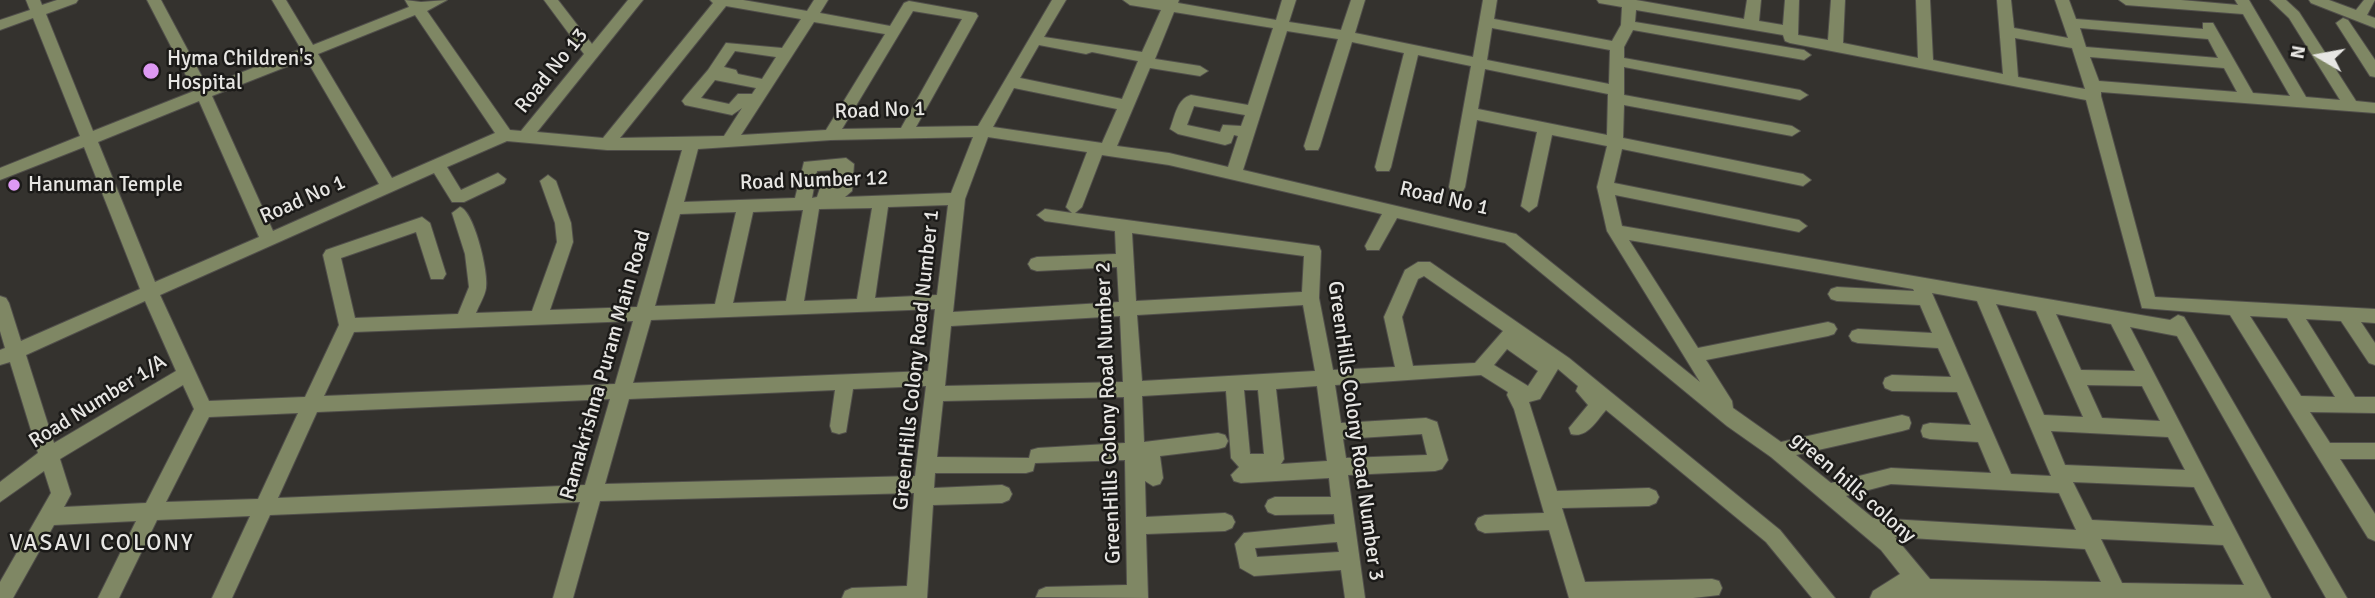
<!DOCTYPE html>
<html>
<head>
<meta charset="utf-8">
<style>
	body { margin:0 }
	#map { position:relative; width:2375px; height:598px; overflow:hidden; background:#34322e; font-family:Signika,sans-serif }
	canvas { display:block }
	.north { position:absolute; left:2284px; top:21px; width:70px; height:70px; -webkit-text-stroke:5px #1b1a18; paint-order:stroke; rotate:280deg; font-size:19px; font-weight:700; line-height:28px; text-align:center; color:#e7e6e3 }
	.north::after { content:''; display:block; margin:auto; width:24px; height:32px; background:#e7e6e3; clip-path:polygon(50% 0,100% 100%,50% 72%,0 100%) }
</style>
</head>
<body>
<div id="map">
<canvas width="2375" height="598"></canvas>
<div class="north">N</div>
</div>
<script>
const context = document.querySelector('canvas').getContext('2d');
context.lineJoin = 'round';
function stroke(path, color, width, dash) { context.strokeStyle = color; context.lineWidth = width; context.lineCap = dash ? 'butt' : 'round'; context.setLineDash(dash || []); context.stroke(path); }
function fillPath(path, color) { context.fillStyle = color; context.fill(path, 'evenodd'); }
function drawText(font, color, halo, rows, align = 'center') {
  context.font = font + ' Signika,sans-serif'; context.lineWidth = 5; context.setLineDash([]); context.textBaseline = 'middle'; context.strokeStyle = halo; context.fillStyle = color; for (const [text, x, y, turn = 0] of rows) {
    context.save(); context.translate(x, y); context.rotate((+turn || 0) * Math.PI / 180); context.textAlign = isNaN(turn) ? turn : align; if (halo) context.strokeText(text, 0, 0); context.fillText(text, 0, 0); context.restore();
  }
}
const minor = new Path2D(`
	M26 0H40L42 5 57 0H78L76 3 46 14 93 131 194 91 147 0H161L207 86 301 49 272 0H286L313 45 409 7 405 0 421 2 447 0 427 11 510 130 521 131 584 54 544 0H558L592 44 628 0H643L537 132 603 138 713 3 710 0H743L807 11 814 0H828L820 13 890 26 904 3 909 1 976 13 978 16 916 127 978 126 1052 0H1066L1044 37 1142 52 1161 10 1130 5 1123 0H1179L1178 3 1276 20 1282 0H1296L1289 22 1341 30 1351 0H1365L1355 33 1473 57 1483 0H1497L1494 19 1612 41 1621 25 1622 7 1599 3 1597 0H1636L1744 19 1747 0H1761L1759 21 1783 25 1785 0H1799L1798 35 1828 40 1831 0H1845L1843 43 1918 58 1916 0H1930L1933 60 2003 74 1997 0H2011L2014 28 2068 38 2055 0H2069L2076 19 2203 29V23H2213L2253 93 2290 96 2243 14 2126 5 2119 0H2181L2238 5 2235 0H2249L2306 97 2340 100 2289 18 2270 0H2286L2299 12 2356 101 2375 103V113L2101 92V96L2155 297 2375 309V323L2361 322 2375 343V365L2369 363 2341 321 2306 319 2355 397H2375V413L2310 412 2330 443H2375V459H2340L2375 514V541L2368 538 2230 315 2142 308 2086 100 1790 43 1785 41 1783 35 1636 10 1635 22 1804 50 1811 55 1804 60 1633 30 1624 47V58L1800 90 1808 95 1800 100 1624 67V95L1792 126 1800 131 1792 136 1624 105 1623 138 1803 174 1811 180 1803 186 1622 149 1614 183 1799 220 1807 226 1799 232 1615 195 1622 226 2170 320 2178 315 2184 317 2347 598H2326L2177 336 2130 327 2271 598H1870L1873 591 1900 574 1881 550 1771 457 1727 426 1505 243 1397 218 1379 250H1367L1365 246 1382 214 1169 165 1102 155 1082 207 1075 213 1319 246 1321 251 1319 298 1333 370 1395 367 1384 317 1405 270 1418 262H1430L1569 358 1780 530 1835 598H1812L1766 542 1606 410C1597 420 1587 439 1571 434L1569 428 1588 405 1576 391 1578 386 1558 369 1540 399 1529 402 1557 491 1649 488 1656 491 1659 497 1656 503 1649 506 1562 508 1585 582 1712 579 1719 581 1722 588 1719 595 1693 598H1569L1549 530 1485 533 1478 530 1475 524 1478 518 1485 515 1544 513 1514 409 1507 395 1508 392 1481 375 1335 385 1341 423 1426 418 1437 422 1448 460 1442 469 1435 471 1348 475 1365 598H1345L1341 570 1254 576 1240 568 1235 544 1244 533 1335 524 1334 514 1275 515 1268 512 1265 506 1268 500 1275 497H1331L1329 478 1241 483 1234 481 1231 475 1239 467 1231 458 1226 391 1142 396 1144 442 1218 433 1225 435 1228 441 1225 447 1218 449 1160 456 1163 478 1160 484 1153 486 1145 481 1146 517 1225 513 1232 516 1235 522 1232 528 1225 531 1146 534 1148 598 1036 597 1039 590 1046 587 1127 585 1125 460 1035 463 1033 471 1026 473H935L934 488 1002 485 1009 488 1012 494 1009 500 1002 503 933 505 927 598H842L845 591 852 588 907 586 914 493 600 501 573 598H553L580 502 270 515 232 598H212L250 516 157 520 119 598H98L136 521 54 525 13 598H0V582L51 493 44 471 0 502V482L38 453 10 362 0 365V350L5 348 0 331V296L6 298 9 303 21 341 140 289 84 147 0 180V168L80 136 33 18 0 30V20L30 10ZM726 6 801 19 782 48 726 43 708 70 685 97 682 101 685 105 732 115 742 108 724 136 620 138ZM913 11 962 19 901 128 842 129ZM1174 12 1273 28 1248 105 1191 95C1177 99 1175 116 1170 129L1178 134 1225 145 1231 143 1234 135 1238 136 1228 167 1169 153 1117 146 1150 68 1200 76 1208 71 1200 66 1155 59ZM415 15 495 133 392 178 318 54ZM814 22 885 34 826 130 741 135ZM1492 28 1610 50 1609 84 1487 60ZM2080 28 2208 39 2218 58 2086 47ZM1287 31 1338 39 1304 146 1306 150H1318L1320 146 1352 42 1404 53 1375 167 1377 171H1389L1391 167 1418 55 1471 66 1449 187 1451 191H1463L1465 187 1477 120 1537 132 1521 206 1529 212 1537 206 1552 135 1607 146 1597 187 1607 231 1700 382 1516 234 1243 170ZM2015 38 2072 48 2085 89 2018 77ZM1039 45 1086 54 1092 52 1138 61 1122 99 1020 78ZM735 51 776 57 762 79 738 74 736 70 724 67ZM2090 57 2224 68 2237 92 2099 81ZM306 59 379 184 273 231 212 96ZM1485 69 1608 94 1607 135 1478 109ZM715 80 756 88 752 94H738L729 104 701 98ZM1014 88 1117 109 1102 143 993 127ZM199 101 259 237 155 282 98 142ZM1194 106 1245 115 1241 126 1223 125 1220 132 1187 125ZM973 137 951 193 845 197 852 191 854 164 846 158 804 162 795 198 684 202 698 149 831 140ZM988 137 1087 152 1066 207 1072 213 1045 209 1037 215 1045 221 1115 231 1116 254 1037 257 1031 259 1028 264 1031 269 1037 271 1117 267 1119 302 953 312 965 199ZM507 141 607 150H682L637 307 550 310 573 242 571 223 556 181 548 175 540 181 555 223 557 242 532 311 476 313C479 305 485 296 486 288 489 273 474 211 460 207L452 213 465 254 469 287 458 314 355 318 341 258 416 232 431 279H443L446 274 430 223 422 217 326 250 323 255 339 325 305 397 209 401 160 295 434 173 452 202H464L504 183 506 179 498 173 461 190 447 167ZM837 170 836 186 820 188 817 197 812 198 817 171ZM948 205 937 295 875 298 888 207ZM872 208 857 299 804 301 819 209ZM803 210 786 301 733 303 753 212ZM736 212 715 304 655 306 680 214ZM1132 233 1304 256 1302 292 1136 301ZM1629 240 1913 289 1914 291 1837 287 1831 289 1828 294 1831 299 1837 301 1920 305 1932 333 1858 329 1852 331 1849 336 1852 341 1858 343 1938 348 1951 377 1892 375 1885 378 1883 383 1885 388 1892 391 1957 392 1971 425 1930 423 1923 425 1921 431 1923 437 1930 439 1978 442 1991 473 1891 468 1831 483 1796 455 1902 431 1909 429 1911 423 1909 417 1902 415 1781 442 1733 408 1732 401 1706 360 1828 336 1834 334 1837 329 1834 324 1828 322 1698 348ZM1424 276 1503 331 1475 363 1413 366 1402 317 1418 279ZM1932 293 1977 301 2051 476 2011 474ZM145 301 176 371 54 443 26 355ZM1996 304 2036 311 2083 417 2044 415ZM1303 305 1315 371 1142 381 1137 315ZM935 309 928 371 633 383 651 320ZM2056 314 2111 324 2135 371 2081 370ZM1120 316 1123 382 945 386 951 326ZM2250 316 2287 318 2335 397 2301 396ZM633 321 615 384 324 396 354 332ZM1507 349 1538 371 1528 386 1494 365ZM183 385 194 409 146 503 64 507 71 494 60 459ZM2087 385 2142 386 2160 421 2102 418ZM926 386 915 476 605 484 629 399 835 390 830 426 832 432 839 434 846 432 853 389ZM1317 386 1327 461 1281 464 1284 459 1276 389ZM1244 390H1258L1264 454H1250ZM1124 397 1125 443 1038 448 1031 450 1029 458 937 457 943 401ZM610 399 585 485 278 498 317 412ZM298 413 258 499 166 502 209 417ZM2051 431 2168 437 2185 470 2065 465ZM1422 434 1427 455 1346 458 1343 439ZM2073 482 2194 487 2214 526 2092 520ZM1891 484 2059 493 2076 530 1873 518 1846 496ZM1895 537 2085 549 2101 582 1930 579ZM2101 539 2223 545 2244 585 2122 583ZM1337 542 1339 552 1257 557 1255 548Z
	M2309 0H2329L2356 10 2364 0H2375L2367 15 2375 18V28L2311 3Z
	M2343 18 2348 20 2375 60V77L2370 76 2336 23Z`);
stroke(minor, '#514f4b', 2);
fillPath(minor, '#7f8764');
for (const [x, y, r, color] of [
	[151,71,9,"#dd99f3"],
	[14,185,7,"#dd99f3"]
]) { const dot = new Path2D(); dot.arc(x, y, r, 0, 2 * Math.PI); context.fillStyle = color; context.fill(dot); stroke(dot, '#1b1a18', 2.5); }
drawText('21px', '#e7e6e3', '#1b1a18', [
	["Hyma Children's",167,59],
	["Hospital",167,83],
	["Hanuman Temple",28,185]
], 'left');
drawText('21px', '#e7e6e3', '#1b1a18', [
	["Road No 13",552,71,-51],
	["Road No 1",880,111,-2],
	["Road Number 12",814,181,-2],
	["Road No 1",1444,199,13],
	["Road No 1",303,200,-24],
	["GreenHills Colony Road Number 1",917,360,-84],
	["Ramakrishna Puram Main Road",606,365,-74],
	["Road Number 1/A",98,402,-32],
	["GreenHills Colony Road Number 2",1109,413,-92],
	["GreenHills Colony Road Number 3",1355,431,82],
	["green hills colony",1853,488,41]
]);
context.letterSpacing = '2px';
drawText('23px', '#e7e6e3', '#1b1a18', [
	["VASAVI COLONY",102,544]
]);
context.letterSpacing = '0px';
</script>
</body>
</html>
